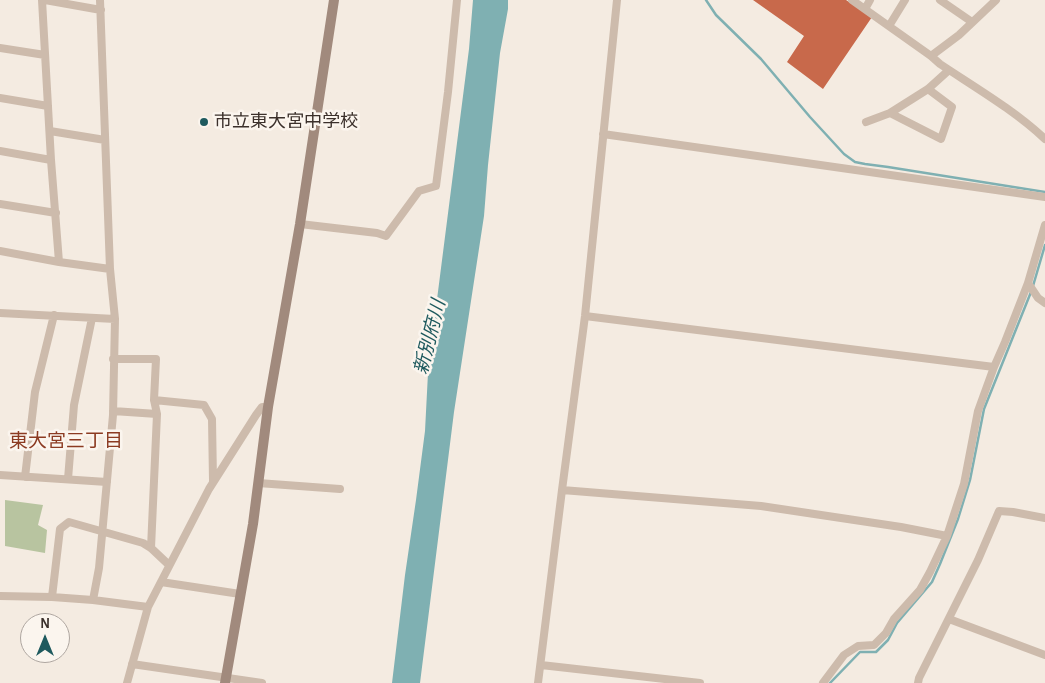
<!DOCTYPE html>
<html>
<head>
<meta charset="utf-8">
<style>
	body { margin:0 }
	#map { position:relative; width:1045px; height:683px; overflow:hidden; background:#f4ebe1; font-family:"Alegreya Sans",sans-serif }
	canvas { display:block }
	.north { position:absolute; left:20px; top:613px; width:50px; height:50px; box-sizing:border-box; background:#fbf5ee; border:1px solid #aea6a0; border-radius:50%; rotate:0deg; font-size:14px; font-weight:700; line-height:20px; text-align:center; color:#3b302b }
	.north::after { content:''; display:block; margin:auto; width:18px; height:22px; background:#1f5a5e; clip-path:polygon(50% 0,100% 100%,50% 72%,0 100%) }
</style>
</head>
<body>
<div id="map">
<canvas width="1045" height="683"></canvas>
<div class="north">N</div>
</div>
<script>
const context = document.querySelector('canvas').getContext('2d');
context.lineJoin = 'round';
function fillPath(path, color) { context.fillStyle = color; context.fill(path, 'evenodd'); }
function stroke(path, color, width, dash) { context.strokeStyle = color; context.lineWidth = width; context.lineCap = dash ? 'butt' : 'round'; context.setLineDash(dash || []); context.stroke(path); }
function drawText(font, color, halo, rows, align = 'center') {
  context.font = font + ' "Alegreya Sans","Noto Sans JP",sans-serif'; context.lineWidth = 5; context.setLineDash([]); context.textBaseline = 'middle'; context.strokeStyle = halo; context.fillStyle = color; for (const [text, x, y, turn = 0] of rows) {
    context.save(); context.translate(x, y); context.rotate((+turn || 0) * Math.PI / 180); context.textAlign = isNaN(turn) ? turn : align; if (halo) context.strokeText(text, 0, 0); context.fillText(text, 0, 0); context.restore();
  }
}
fillPath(new Path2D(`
	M5 500 43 505 38 525 47 530 45 553 5 546Z`), '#b8c4a0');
fillPath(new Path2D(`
	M473 0H508V9L500 53 488 165 484 216 454 412 420 683H392L405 575 416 500 425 431 428 373 435 315 469 49Z`), '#7fb0b2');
stroke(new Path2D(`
	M706 0 716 15 761 59 810 117 844 154 855 162 865 164 888 167 1045 192
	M1033 286 1045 245
	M830 683 860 652H876L888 640 897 623 932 582 940 564 958 519 970 480 984 409 1031 292`), '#7fb0b2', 2.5);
fillPath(new Path2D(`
	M753 0H846L872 17 823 89 787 62 804 36Z`), '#c8694b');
stroke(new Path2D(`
	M42 0 51 160 59 262
	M45 0 101 10
	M852 0 931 56 940 64C976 88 1014 110 1045 139
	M940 0 972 22
	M865 9 870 0
	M889 26 905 0
	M0 48 45 55
	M931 56 959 35 996 0
	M928 89 952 107 941 139 890 113 928 89 949 70
	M0 98 48 106
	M866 122 890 113
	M50 131 105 140
	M603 134 1045 197
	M0 151 51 160
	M0 204 56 213
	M300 224 377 233 386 236 419 191 436 186 448 92 457 0
	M0 251 59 262 110 269
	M1028 283 1038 298 1045 303
	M0 313 115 319
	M585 316 994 367
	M113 359H156L154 400 157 414 151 548
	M154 400 204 405 212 419 213 481
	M113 411 157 414
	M0 475 107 482
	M25 477 35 392 54 315
	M68 479 74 405 92 318
	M258 483 340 489
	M562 490 761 506 901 527 947 536
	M161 582 240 594
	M0 596 52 597 93 600 148 607
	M52 597 60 529 69 522 143 543 151 548 169 565
	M93 600 99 568 113 415 115 319 110 269 100 0
	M949 619 1045 655
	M132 664 262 683
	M541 665 700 683
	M127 683 148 607 209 489 256 415 262 407H268
	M538 683 562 490 585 316 617 0
	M823 683 844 655 858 646 874 645 886 633 894 619 920 590 930 572 947 536 964 484 978 411 994 367 1005 342 1028 283 1045 225
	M918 683 919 678 978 560 999 511 1013 512 1045 518`), '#cdbbac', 8);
stroke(new Path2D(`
	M225 683 253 524 268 407 300 224 334 0`), '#a18a7d', 10);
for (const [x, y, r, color] of [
	[204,122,5,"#1f5a5e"]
]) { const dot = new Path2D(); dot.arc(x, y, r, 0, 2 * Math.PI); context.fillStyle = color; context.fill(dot); stroke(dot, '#fbf5ee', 2); }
drawText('18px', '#3b302b', '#fbf5ee', [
	["市立東大宮中学校",214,122]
], 'left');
drawText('italic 19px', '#1f5a5e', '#fbf5ee', [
	["新別府川",430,337,-76]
]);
drawText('19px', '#8c3b22', '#fbf5ee', [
	["東大宮三丁目",66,441]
]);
</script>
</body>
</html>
